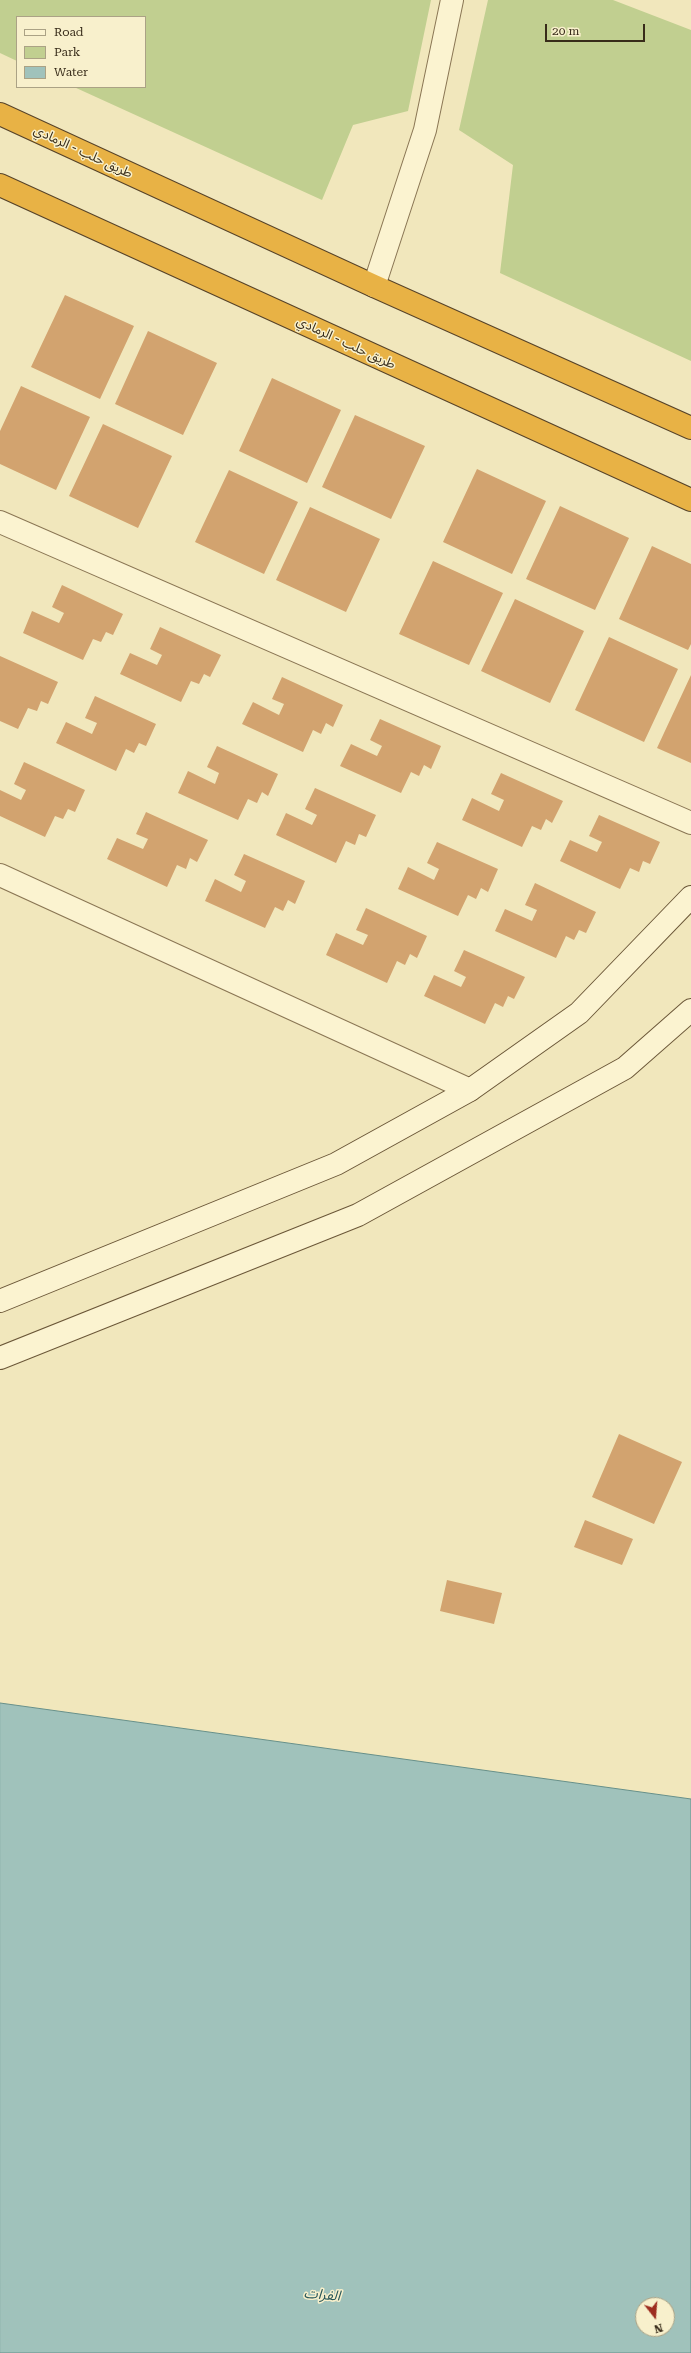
<!DOCTYPE html>
<html>
<head>
<meta charset="utf-8">
<style>
	body { margin:0 }
	#map { position:relative; width:691px; height:2353px; overflow:hidden; background:#f1e7bc; font-family:"Roboto Serif",serif }
	canvas { display:block }
	.legend { position:absolute; left:16px; top:16px; width:130px; height:72px; box-sizing:border-box; background:#f8f0cc; border:1px solid #aba285; margin:0; padding:5px 7px; list-style:none; font-size:12px; color:#382c1a }
	.legend li { display:flex; align-items:center; gap:8px; height:20px }
	.legend b { width:20px; border:1px solid #aba285 }
	.north { position:absolute; left:635px; top:2297px; width:40px; height:40px; box-sizing:border-box; background:#f8f0cc; border:1px solid #aba285; border-radius:50%; rotate:163deg; font-size:11px; font-weight:700; line-height:16px; text-align:center; color:#382c1a }
	.north::after { content:''; display:block; margin:auto; width:14px; height:18px; background:#9d2d20; clip-path:polygon(50% 0,100% 100%,50% 72%,0 100%) }
	.scale { position:absolute; left:545px; top:24px; width:100px; height:18px; box-sizing:border-box; border:2px solid #382c1a; border-top:0; padding-left:5px; font-size:12px; line-height:14px; white-space:nowrap; color:#382c1a; -webkit-text-stroke:3px #f8f0cc; paint-order:stroke }
</style>
</head>
<body>
<div id="map">
<canvas width="691" height="2353"></canvas>
<ul class="legend">
<li><b style="height:5px;background:#fbf3d0"></b>Road</li>
<li><b style="height:11px;background:#c1cf90"></b>Park</li>
<li><b style="height:11px;background:#a0c2bb"></b>Water</li>
</ul>
<div class="north">N</div>
<div class="scale">20 m</div>
</div>
<script>
const context = document.querySelector('canvas').getContext('2d');
context.lineJoin = 'round';
function fillPath(path, color) { context.fillStyle = color; context.fill(path, 'evenodd'); }
function stroke(path, color, width, dash) { context.strokeStyle = color; context.lineWidth = width; context.lineCap = dash ? 'butt' : 'round'; context.setLineDash(dash || []); context.stroke(path); }
function drawText(font, color, halo, rows, align = 'center') {
  context.font = font + ' "Roboto Serif","Noto Sans Arabic",serif'; context.lineWidth = 3; context.setLineDash([]); context.textBaseline = 'middle'; context.strokeStyle = halo; context.fillStyle = color; for (const [text, x, y, turn = 0] of rows) {
    context.save(); context.translate(x, y); context.rotate((+turn || 0) * Math.PI / 180); context.textAlign = isNaN(turn) ? turn : align; if (halo) context.strokeText(text, 0, 0); context.fillText(text, 0, 0); context.restore();
  }
}
fillPath(new Path2D(`
	M0 0H431L408 111 353 125 322 200 74 87H145V17H17V61L0 53Z
	M488 0H613L691 30V361L500 273 513 165 459 130Z`), '#c1cf90');
const water = new Path2D(`
	M0 1703 691 1799V2353H0ZM643 2305H667V2329H643Z`);
fillPath(water, '#a0c2bb');
stroke(water, '#67908a', 1);
fillPath(new Path2D(`
	M65 295 134 326 100 399 31 367Z
	M148 331 217 363 183 435 115 404Z
	M272 378 341 410 307 483 239 451Z
	M21 386 90 417 56 490 0 464V431Z
	M355 415 425 446 391 519 322 487Z
	M103 424 172 456 138 528 69 496Z
	M477 469 546 501 512 574 443 542Z
	M229 470 298 502 264 574 195 542Z
	M560 506 629 538 595 610 526 579Z
	M310 507 380 539 346 612 276 580Z
	M652 546 691 564V644L688 650 619 619Z
	M433 561 503 593 469 665 399 634Z
	M62 585 123 614 113 635 106 632 101 642 93 639 83 660 23 633 32 611 59 623 64 613 52 607Z
	M515 599 584 631 550 703 481 671Z
	M160 627 221 655 210 677 204 674 199 684 191 681 181 702 120 674 130 653 157 665 162 655 150 649Z
	M609 637 678 669 644 742 575 710Z
	M0 656 58 682 48 704 41 701 37 711 28 708 18 729 0 721Z
	M691 675V763L657 748Z
	M282 677 343 705 333 727 326 723 321 734 313 730 303 752 242 724 253 702 279 715 284 704 272 699Z
	M95 696 156 724 146 746 139 743 134 753 126 749 116 771 56 743 66 722 92 734 97 723 85 718Z
	M380 719 441 746 431 769 424 765 419 776 411 772 401 793 340 766 351 744 377 756 382 746 370 740Z
	M217 746 278 774 268 796 262 792 257 803 248 799 238 820 178 793 188 771 215 784 219 773 207 767Z
	M24 762 85 790 75 812 68 809 63 819 55 816 45 837 0 816V790L21 800 26 790 14 784Z
	M501 773 563 801 552 823 546 819 541 830 532 826 522 847 462 820 472 798 499 811 504 800 491 794Z
	M315 788 376 815 366 837 359 834 355 845 346 841 336 863 276 835 286 813 312 825 317 815 305 809Z
	M146 812 208 840 197 862 190 858 186 869 177 865 167 887 107 859 117 838 143 849 148 839 136 834Z
	M599 815 660 842 650 864 643 861 639 872 630 868 620 889 560 861 570 840 597 852 602 842 589 836Z
	M437 842 498 869 488 892 481 888 476 899 468 895 458 916 398 889 408 867 434 880 439 869 427 863Z
	M244 854 305 881 295 904 288 900 283 911 275 907 265 928 205 901 215 879 241 892 246 881 234 875Z
	M535 883 596 912 586 933 579 930 574 940 566 936 556 958 495 931 505 909 532 921 537 910 525 905Z
	M366 908 427 936 417 958 410 954 405 965 397 961 387 983 326 955 336 933 363 945 368 935 356 930Z
	M464 950 525 977 514 999 508 996 503 1007 495 1003 485 1024 424 996 434 975 461 987 466 977 454 971Z
	M619 1434 682 1462 654 1524 592 1497Z
	M585 1520 633 1539 622 1565 574 1547Z
	M447 1580 502 1593 494 1624 440 1611Z`), '#d2a36f');
const street = new Path2D(`
	M374 286 425 130 452 0
	M0 522 691 823
	M0 875 470 1090`);
const secondary = new Path2D(`
	M0 1301 336 1164 470 1090 579 1013 691 897
	M0 1358 358 1215 625 1068 691 1010`);
const highway = new Path2D(`
	M0 114 374 286 691 428
	M0 185 691 500`);
stroke(street, '#8a7654', 24);
stroke(secondary, '#6b5738', 24);
stroke(highway, '#574329', 24);
stroke(street, '#fbf3d0', 22);
stroke(secondary, '#fbf3d0', 22);
stroke(highway, '#e8b245', 22);
drawText('13px', '#382c1a', '#f8f0cc', [
	["طريق حلب - الرمادي",83,152,25],
	["طريق حلب - الرمادي",346,343,25]
]);
drawText('italic 14px', '#285759', '#f8f0cc', [
	["الفرات",322,2295,5]
]);
</script>
</body>
</html>
